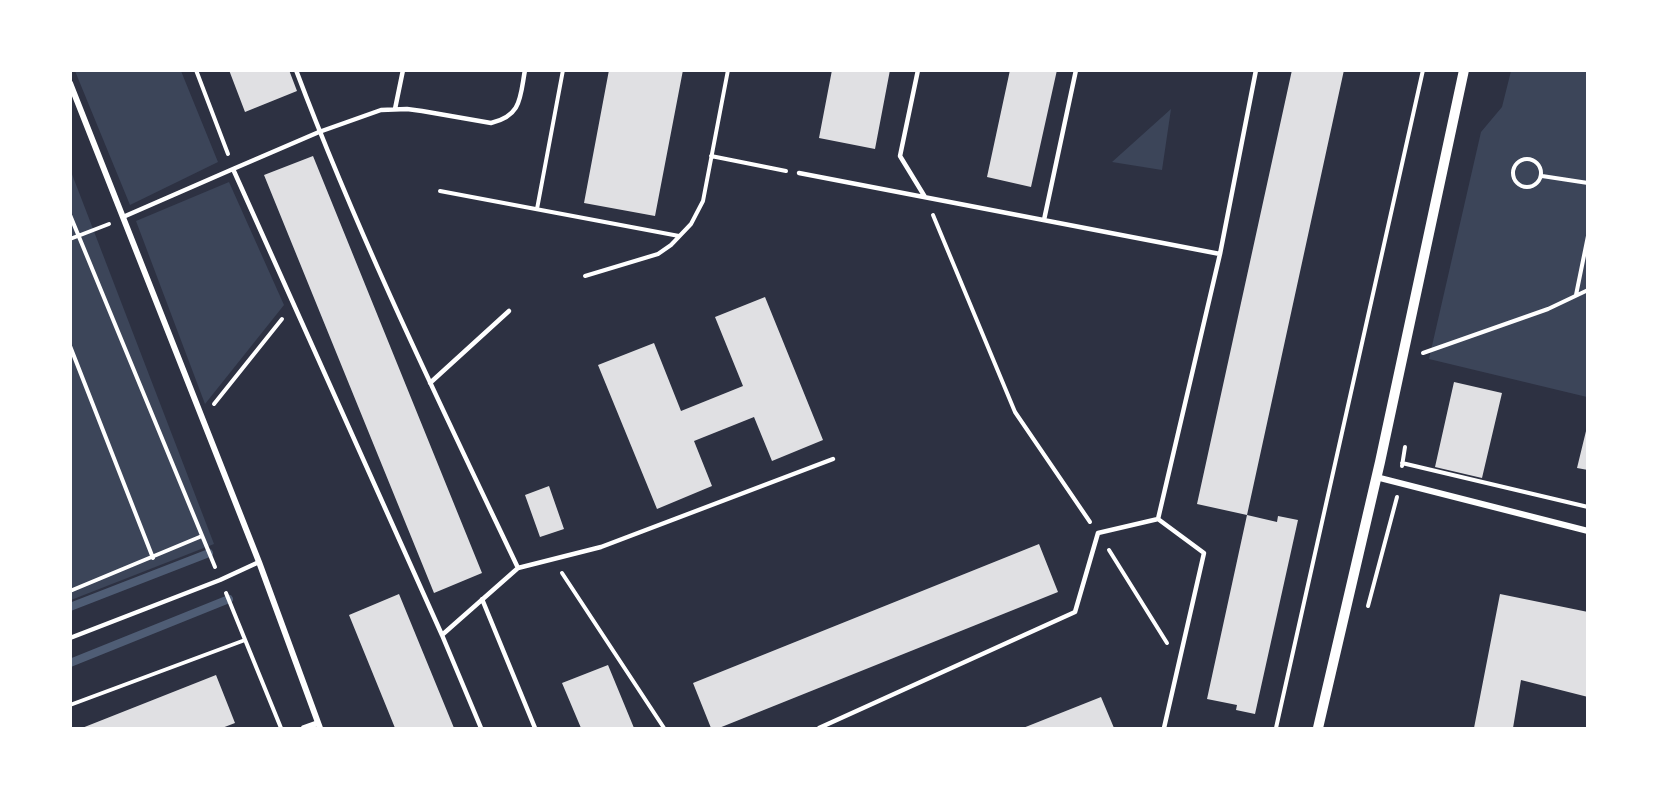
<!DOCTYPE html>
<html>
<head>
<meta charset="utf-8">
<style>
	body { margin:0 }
	#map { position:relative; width:1658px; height:799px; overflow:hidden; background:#2d3142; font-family:Manrope,sans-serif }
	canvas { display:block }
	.frame { position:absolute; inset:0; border:72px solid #fff; pointer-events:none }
</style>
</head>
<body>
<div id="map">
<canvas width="1658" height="799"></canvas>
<div class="frame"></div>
</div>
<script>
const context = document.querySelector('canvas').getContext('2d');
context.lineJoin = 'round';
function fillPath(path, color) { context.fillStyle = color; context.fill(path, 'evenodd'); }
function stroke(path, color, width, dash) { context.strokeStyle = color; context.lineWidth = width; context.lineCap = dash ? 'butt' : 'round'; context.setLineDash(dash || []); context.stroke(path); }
fillPath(new Path2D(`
	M75 71H181L218 162 130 205Z
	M1511 71H1587V397L1429 359 1481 132 1502 107Z
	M1171 109 1162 170 1112 162Z
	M70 169 214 544 71 600H70Z
	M229 182 284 305 205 404 136 221Z`), '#3c4559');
stroke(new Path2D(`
	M70 607 209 553
	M70 663 229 599`), '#4f5d75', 8);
fillPath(new Path2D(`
	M229 70H289L297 91 245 112Z
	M609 70H683L655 216 584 203Z
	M832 70H890L875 149 819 138Z
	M1010 70H1057L1031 187 987 177Z
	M1292 70H1344L1247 515 1197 504Z
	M313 156 482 573 434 593 264 175Z
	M765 297 823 440 772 461 754 417 694 441 712 486 657 509 598 365 654 343 681 411 743 386 715 317Z
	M1454 382 1502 393 1482 478 1435 467Z
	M1587 427H1588V470L1577 468Z
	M549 486 564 529 540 537 525 495Z
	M1247 515 1277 522 1278 516 1298 520 1255 714 1236 710 1237 705 1207 699Z
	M1039 544 1058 592 719 728H711L693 683Z
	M399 594 454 728H395L349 615Z
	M1500 594 1588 612V697L1521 680 1513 728H1474Z
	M608 665 634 728H581L562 683Z
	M216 675 235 723 222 728H82Z
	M1101 697 1114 728H1023Z`), '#e0e0e3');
stroke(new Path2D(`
	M196 70 228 154
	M711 156 786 171
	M1513 173a14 14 0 1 1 28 0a14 14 0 1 1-28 0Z
	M1542 176 1588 183
	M440 191 679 236
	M537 209 563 70
	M70 215 215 567
	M933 215 1015 412 1090 522
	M70 239 109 224
	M585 276 658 254 671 245 691 224 703 201 728 70
	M1576 295 1588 236
	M70 346 153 558
	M1423 353 1548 309 1588 290
	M214 404 282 319
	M1402 463 1588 507
	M1402 466 1405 447
	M1109 550 1167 643
	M562 573 664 728
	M70 591 202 536
	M226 593 281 728
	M1368 606 1397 497
	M70 705 245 640
	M1276 728 1423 70`), '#fff', 4);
stroke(new Path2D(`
	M296 70C360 240 440 404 518 568
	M918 70 900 156 925 197
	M395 109 403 70
	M233 169 319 132 381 110 407 109 422 111 491 123C522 116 520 97 525 70
	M799 173 1220 254
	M123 217 233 169 442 635 518 568 601 547 833 459
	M1044 220 1076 70
	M430 383 509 311
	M482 599 535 728
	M442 635 481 728
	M70 638 220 580 259 562
	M819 728 1075 612 1098 533 1158 519
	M1164 728 1204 553 1158 519 1220 254 1256 70`), '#fff', 4.5);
stroke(new Path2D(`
	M70 83 259 562 320 728
	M1376 477 1588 531
	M304 728 318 723`), '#fff', 6);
stroke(new Path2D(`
	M1318 728 1380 462 1464 70`), '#fff', 10);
</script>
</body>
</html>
